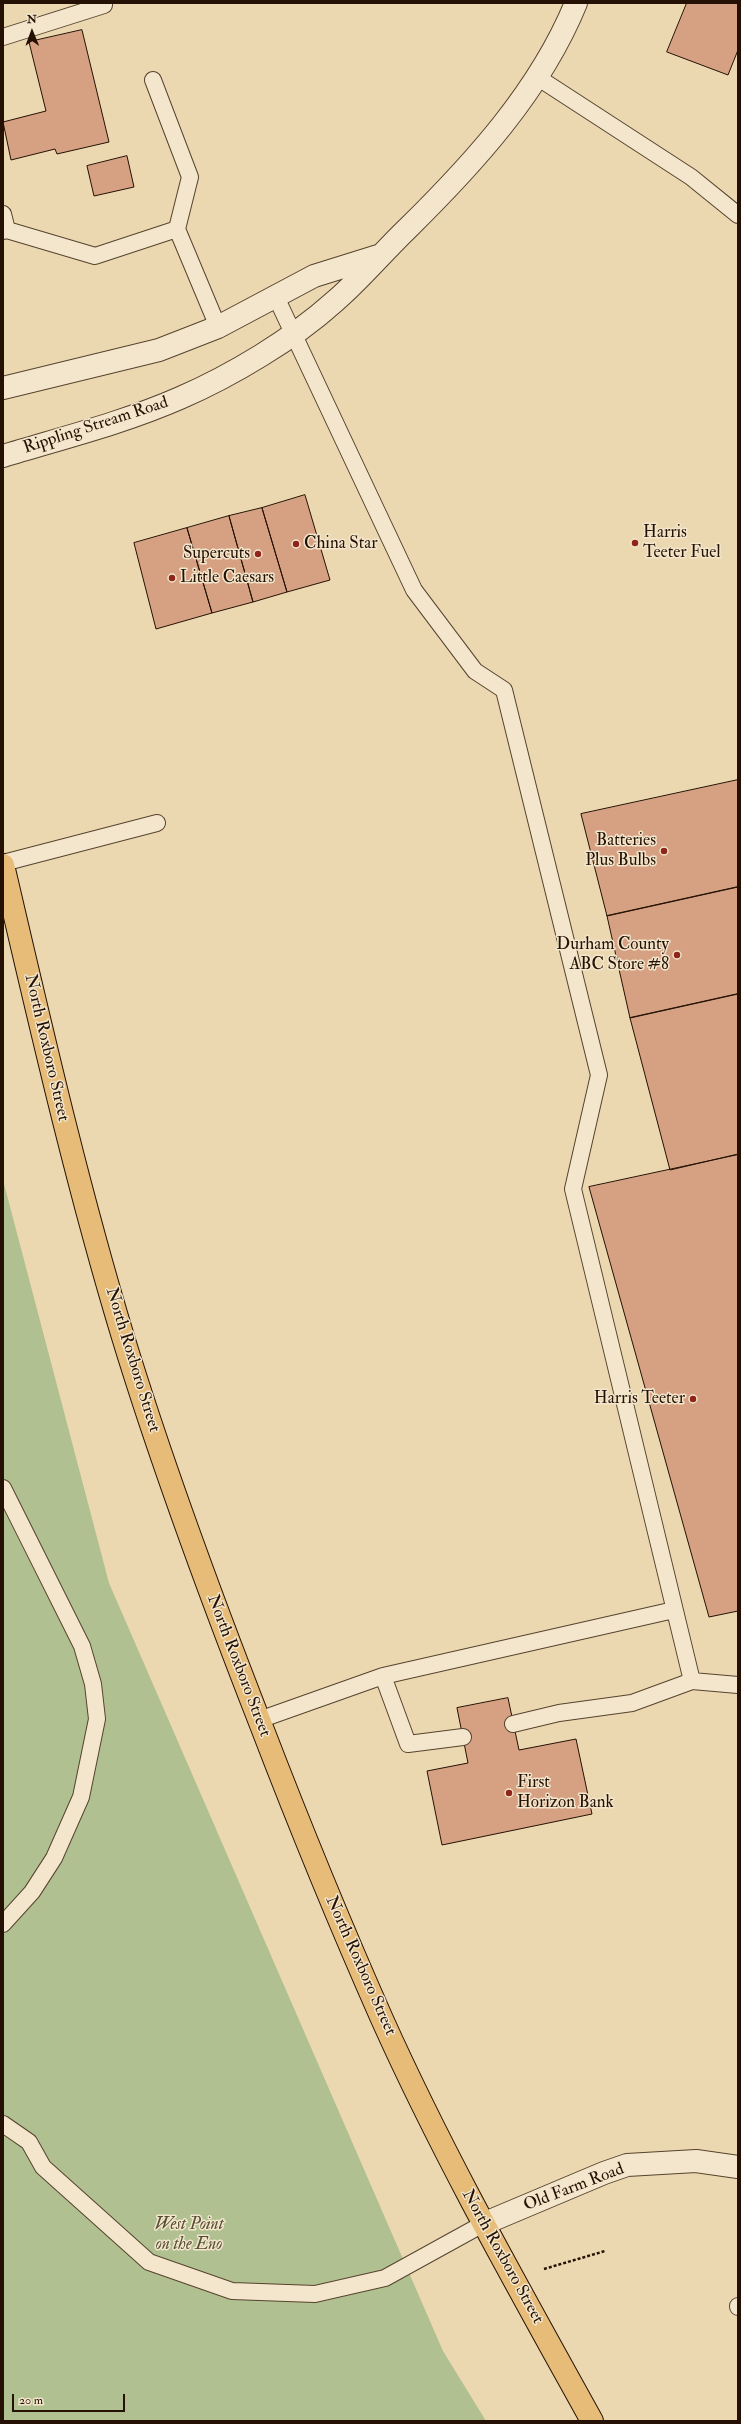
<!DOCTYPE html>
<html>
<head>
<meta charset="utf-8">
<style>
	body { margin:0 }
	#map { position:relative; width:741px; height:2424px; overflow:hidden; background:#ecd8b0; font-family:"IM FELL Double Pica",serif }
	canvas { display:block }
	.frame { position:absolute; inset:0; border:4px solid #241103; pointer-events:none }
	.north { position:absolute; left:12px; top:12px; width:40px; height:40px; -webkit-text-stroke:3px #f3e6cc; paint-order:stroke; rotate:359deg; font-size:11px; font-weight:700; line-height:16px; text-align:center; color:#241103 }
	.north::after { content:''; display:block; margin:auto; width:14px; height:18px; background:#241103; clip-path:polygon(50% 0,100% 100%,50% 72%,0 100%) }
	.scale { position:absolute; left:12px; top:2394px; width:113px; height:18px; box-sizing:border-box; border:2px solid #241103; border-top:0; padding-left:5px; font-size:12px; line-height:14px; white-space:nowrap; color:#241103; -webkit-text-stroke:3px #f3e6cc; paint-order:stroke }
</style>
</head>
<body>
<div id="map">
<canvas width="741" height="2424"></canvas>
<div class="frame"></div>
<div class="north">N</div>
<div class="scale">20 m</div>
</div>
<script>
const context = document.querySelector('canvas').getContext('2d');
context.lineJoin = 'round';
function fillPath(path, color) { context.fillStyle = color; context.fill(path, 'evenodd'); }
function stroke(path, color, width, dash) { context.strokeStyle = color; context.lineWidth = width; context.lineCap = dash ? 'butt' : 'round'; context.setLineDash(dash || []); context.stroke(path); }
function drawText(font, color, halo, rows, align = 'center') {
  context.font = font + ' "IM FELL Double Pica",serif'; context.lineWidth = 3; context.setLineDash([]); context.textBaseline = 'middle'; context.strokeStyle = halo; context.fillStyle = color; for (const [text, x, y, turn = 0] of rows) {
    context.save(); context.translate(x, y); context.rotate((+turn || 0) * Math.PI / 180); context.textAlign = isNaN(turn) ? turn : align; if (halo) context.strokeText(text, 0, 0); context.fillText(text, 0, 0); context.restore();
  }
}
fillPath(new Path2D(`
	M3 1180 109 1583 443 2351 486 2421H3Z`), '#b1c090');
const building = new Path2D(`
	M687 3H738V50L728 75 667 52Z
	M82 30 109 142 57 154 55 149 11 160 3 122 46 111 29 42Z
	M127 156 134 187 94 196 87 166Z
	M305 495 330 580 287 592 262 508Z
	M262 508 287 592 253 602 229 516Z
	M229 516 253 602 212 613 187 528Z
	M187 528 212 613 156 629 134 543Z
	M738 780V887L607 916 581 814Z
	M738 887V994L630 1018 607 916Z
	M738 994V1154L670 1170 630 1018Z
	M738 1155V1611L709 1617 589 1187Z
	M508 1698 519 1750 576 1739 592 1814 442 1845 427 1771 468 1763 457 1708Z`);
fillPath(building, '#d6a082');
stroke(building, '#241103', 1);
const lane = new Path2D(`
	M3 37 104 5
	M537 77 691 177 738 215
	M3 214 7 230
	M177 229 218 327
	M3 231 7 230 95 256 177 229 190 177 153 80
	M276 297 414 590 475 671 504 690 599 1075 573 1189 692 1681 738 1685
	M3 863 157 823
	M3 1488 82 1646 93 1684 97 1719 81 1797 54 1858 32 1892 3 1924
	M383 1676 408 1744 463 1737
	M259 1720 383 1676 674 1610
	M513 1724 559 1713 632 1703 692 1681
	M3 2124 29 2142 43 2167 149 2262 232 2291 315 2294 385 2278 483 2224
	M738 2306V2307`);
const street = new Path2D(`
	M3 388 159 350 218 327 314 276 378 256
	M3 456C62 438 123 423 180 398 231 376 293 339 334 302 360 280 382 253 407 229 473 164 540 91 576 3
	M483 2224 604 2173 627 2165 696 2161 738 2167`);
const highway = new Path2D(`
	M3 865C40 1023 76 1182 123 1337 163 1468 211 1597 261 1725 299 1824 339 1922 382 2019 444 2157 519 2289 592 2421`);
stroke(lane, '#56432e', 18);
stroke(street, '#56432e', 24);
stroke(highway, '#241103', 24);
stroke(new Path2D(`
	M544 2269 605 2251`), '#241103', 2.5, [3, 2]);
stroke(lane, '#f3e6cc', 16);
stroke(street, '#f3e6cc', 22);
stroke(highway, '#e6bc78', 22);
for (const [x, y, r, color] of [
	[635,543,4,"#8f2418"],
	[296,544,4,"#8f2418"],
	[258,554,4,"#8f2418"],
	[172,578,4,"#8f2418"],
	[664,851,4,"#8f2418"],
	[677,955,4,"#8f2418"],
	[693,1399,4,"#8f2418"],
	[509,1793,4,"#8f2418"]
]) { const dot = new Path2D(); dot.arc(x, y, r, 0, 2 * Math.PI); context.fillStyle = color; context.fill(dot); stroke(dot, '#f3e6cc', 1.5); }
drawText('17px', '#241103', '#f3e6cc', [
	["Rippling Stream Road",96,426,-18],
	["North Roxboro Street",46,1048,77],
	["North Roxboro Street",132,1360,73],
	["North Roxboro Street",238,1666,69],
	["North Roxboro Street",360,1966,66],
	["Old Farm Road",574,2188,-21],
	["North Roxboro Street",502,2257,61]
]);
drawText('17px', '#241103', '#f3e6cc', [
	["Harris",643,533],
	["Teeter Fuel",643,553],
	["China Star",304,544],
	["Supercuts",250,554,"right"],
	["Little Caesars",180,578],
	["Batteries",656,841,"right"],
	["Plus Bulbs",656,861,"right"],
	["Durham County",669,945,"right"],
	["ABC Store #8",669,965,"right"],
	["Harris Teeter",685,1399,"right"],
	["First",517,1783],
	["Horizon Bank",517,1803]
], 'left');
drawText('italic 17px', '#554e34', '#f3e6cc', [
	["West Point",189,2225],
	["on the Eno",189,2245]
]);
</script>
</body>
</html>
